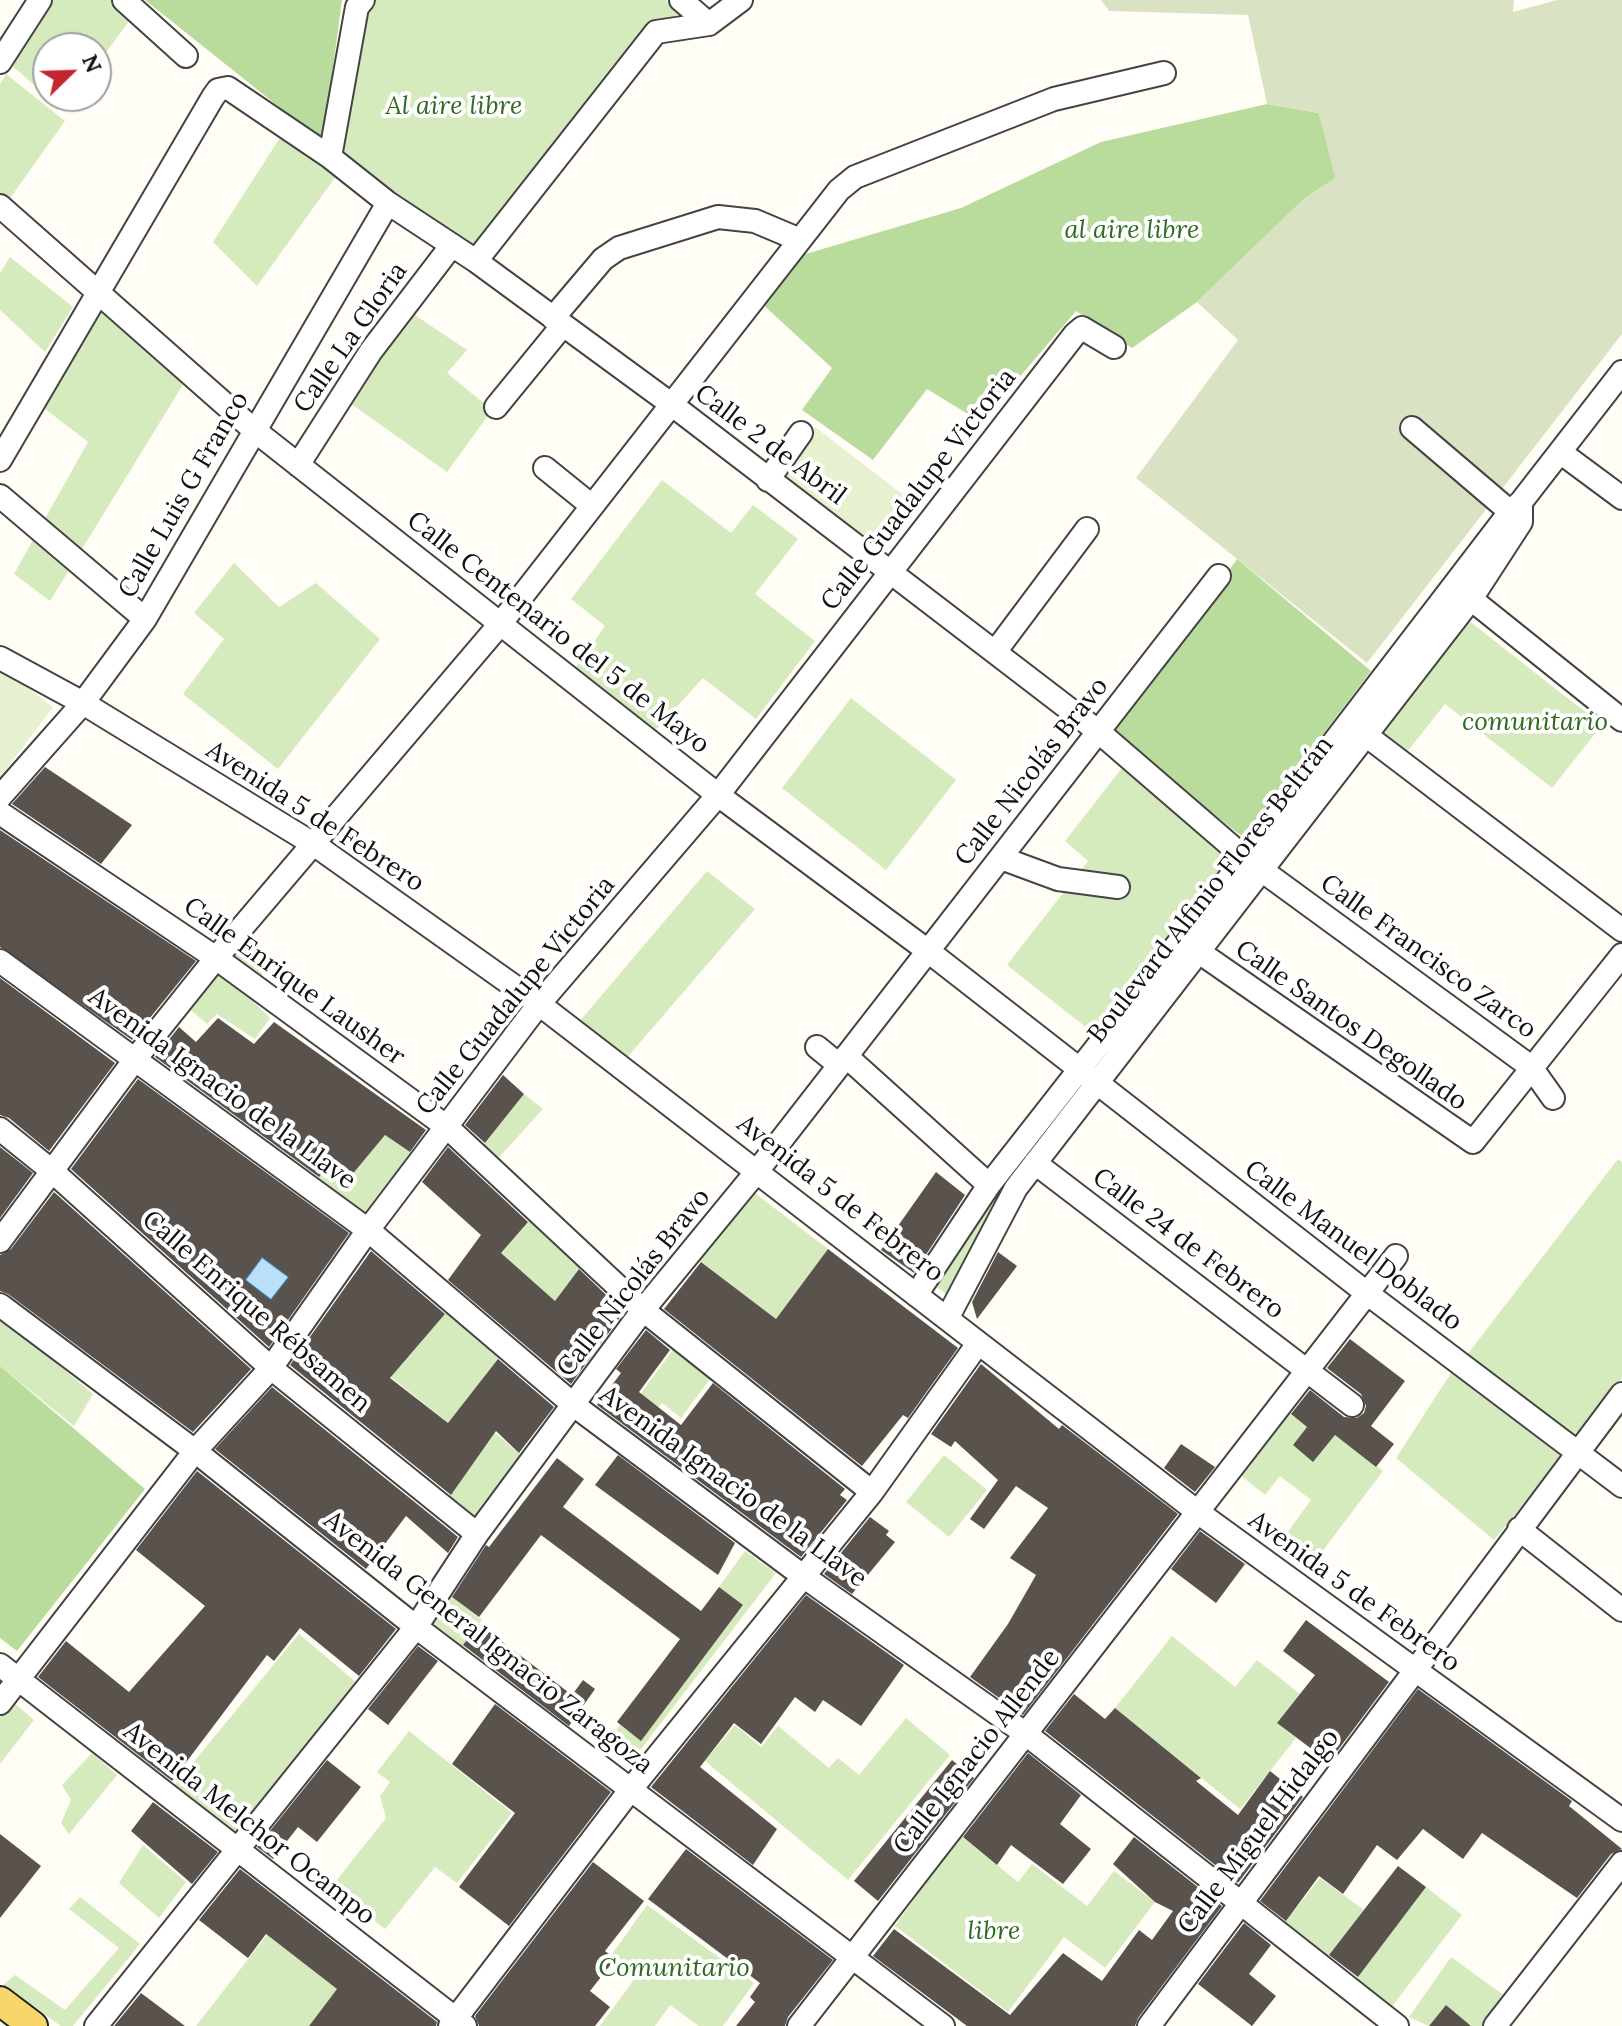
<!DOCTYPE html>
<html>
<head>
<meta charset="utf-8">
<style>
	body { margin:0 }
	#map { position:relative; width:1622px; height:2026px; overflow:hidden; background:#fffdf5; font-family:Lora,serif }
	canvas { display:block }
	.north { position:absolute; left:32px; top:32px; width:80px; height:80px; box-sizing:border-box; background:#fff; border:2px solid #a0a0a0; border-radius:50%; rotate:67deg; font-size:22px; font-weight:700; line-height:32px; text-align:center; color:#111 }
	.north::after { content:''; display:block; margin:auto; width:28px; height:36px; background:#c4262e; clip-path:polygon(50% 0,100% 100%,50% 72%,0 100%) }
</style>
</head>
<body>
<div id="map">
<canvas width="1622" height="2026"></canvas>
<div class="north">N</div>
</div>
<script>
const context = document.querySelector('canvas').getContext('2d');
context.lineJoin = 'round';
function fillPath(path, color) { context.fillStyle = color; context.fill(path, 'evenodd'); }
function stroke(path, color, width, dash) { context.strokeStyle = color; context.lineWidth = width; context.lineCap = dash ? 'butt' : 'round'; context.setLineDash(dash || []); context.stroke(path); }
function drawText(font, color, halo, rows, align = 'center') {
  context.font = font + ' Lora,serif'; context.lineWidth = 8; context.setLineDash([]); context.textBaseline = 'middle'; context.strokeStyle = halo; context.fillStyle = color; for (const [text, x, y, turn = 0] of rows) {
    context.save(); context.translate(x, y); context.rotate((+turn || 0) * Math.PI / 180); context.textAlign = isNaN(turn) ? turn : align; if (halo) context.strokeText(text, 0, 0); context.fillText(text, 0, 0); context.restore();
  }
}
fillPath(new Path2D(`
	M50 0H119L135 13 96 66V48H48V96H74L64 111 10 64Z
	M361 0H666L682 14 649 25 474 259 338 155Z
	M6 74 65 121 6 204 0 199V84Z
	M285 130 339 172 257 286 213 242Z
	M10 257 73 307 45 352 0 310V273Z
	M406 309 467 350 447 373 492 410 447 472 343 398Z
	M99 310 184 383 50 601 14 574 88 442 40 405Z
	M662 480 731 533 753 505 798 539 755 594 815 641 756 719 703 678 654 732 574 670 605 626 571 599Z
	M234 563 279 607 316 583 380 639 278 769 183 694 224 639 194 613Z
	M1469 621 1602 725 1552 788 1445 704 1407 752 1382 733Z
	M851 698 956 780 886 870 782 788Z
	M1129 759 1246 852 1101 1039 1007 965 1088 861 1065 841Z
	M707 871 755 909 624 1061 573 1029Z
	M246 931 276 960 254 982 222 959Z
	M1193 934 954 1300 931 1283 988 1196Z
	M216 965 270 1018 255 1039 217 1014 207 1024 185 1005Z
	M524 1094 543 1109 493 1164 479 1151Z
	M385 1135 417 1157 364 1218 313 1184 325 1169 346 1182Z
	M1618 1159 1622 1162V1378L1574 1440 1466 1356Z
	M752 1191 828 1249 776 1319 700 1261Z
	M535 1214 584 1262 555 1301 501 1253Z
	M451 1307 503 1353 448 1423 391 1377Z
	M0 1316 93 1394 74 1426 0 1366Z
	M675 1347 713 1375 681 1418 662 1403 657 1409 639 1396Z
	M1453 1370 1567 1450 1494 1540 1396 1458Z
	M1289 1413 1307 1427 1293 1445 1313 1461 1335 1435 1383 1471 1315 1561 1284 1537 1311 1500 1280 1476 1265 1495 1240 1475Z
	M495 1433 521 1455 471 1525 444 1504Z
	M944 1455 987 1490 949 1537 906 1502Z
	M745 1551 776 1573 628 1766 604 1748 620 1725 641 1740 743 1606 719 1587Z
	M452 1597 482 1620 460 1649 432 1623Z
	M299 1634 363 1688 237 1842 172 1788Z
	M1172 1636 1235 1687 1257 1660 1300 1694 1277 1723 1296 1738 1240 1809 1115 1708Z
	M13 1702 34 1720 0 1764V1717Z
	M906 1718 950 1755 848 1880 705 1761 735 1725 761 1747 778 1726 829 1768 838 1758 859 1775Z
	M409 1731 512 1813 457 1883 435 1867 385 1929 332 1886 386 1818 380 1796 390 1782 377 1772Z
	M92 1753 117 1775 69 1834 61 1823 71 1800 62 1785Z
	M960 1835 1018 1882 1032 1864 1087 1906 1114 1871 1155 1902 1105 1968 1064 1937 1008 2012 895 1926Z
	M143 1845 186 1882 159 1918 119 1883Z
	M1320 1878 1364 1910 1324 1961 1281 1927Z
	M1426 1887 1462 1915 1387 2013 1352 1985Z
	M80 1897 140 1944 73 2026H61L3 1985 15 1975 65 2010 119 1948 69 1909Z
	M647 1905 754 1983 723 2026H699L670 2005 655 2026H600L638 1974 612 1954Z
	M267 1935 337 1989 309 2026H196Z
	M1451 1957 1509 1999 1488 2026H1471L1446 2005 1429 2026 1409 2017Z`), '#d5ebbd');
fillPath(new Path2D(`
	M145 0H342L323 142Z
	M1267 104 1319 113 1336 178 1305 198 1197 302 1132 348 1076 311 981 422 927 389 873 460 802 410 832 368 759 301 799 256 961 208 1101 142Z
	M1237 559 1371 671 1244 838 1112 734Z
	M0 1366 145 1489 17 1651 0 1638Z`), '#b9dc9c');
fillPath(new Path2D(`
	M1101 0H1514L1513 12 1557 0H1622V334L1367 663 1136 478 1238 340 1197 302 1305 198 1335 178 1319 113 1267 104 1248 15 1109 11Z`), '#d9e3c4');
fillPath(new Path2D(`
	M815 427 910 500 871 552 776 479Z
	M0 667 53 707 0 777Z`), '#e6f2cf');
const water = new Path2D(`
	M262 1257 289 1277 271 1300 245 1280Z`);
fillPath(water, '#b9e0f7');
stroke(water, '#3f96cf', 2);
fillPath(new Path2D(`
	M45 767 132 825 101 864 12 804Z
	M0 830 196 961 132 1040 0 947Z
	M0 978 115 1063 49 1151 9 1118 0 1115Z
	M218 1018 254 1044 274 1022 426 1130 410 1152 385 1135 346 1182 325 1169 319 1177 155 1057 179 1027 196 1042Z
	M503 1075 524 1094 485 1143 465 1125Z
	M138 1079 349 1233 269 1347 71 1169ZM262 1257 289 1277 271 1300 245 1280Z
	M0 1147 33 1173 0 1218Z
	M448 1147 528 1222 501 1253 555 1301 579 1269 624 1312 571 1384 448 1280 481 1235 422 1182Z
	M936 1172 965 1195 914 1273 881 1250Z
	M54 1192 251 1369 193 1432 8 1294 0 1291V1255L11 1249Z
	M828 1249 958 1348 908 1418 903 1415 862 1466 664 1309 701 1262 776 1319Z
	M371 1251 445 1314 390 1378 448 1423 498 1359 554 1407 519 1453 496 1431 451 1495 290 1365Z
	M998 1252 1017 1266 977 1319 972 1302Z
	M646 1330 670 1350 639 1392 681 1425 713 1383 845 1489 840 1495 847 1500 801 1557 597 1405 621 1373 616 1369Z
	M1350 1339 1405 1381 1371 1426 1394 1444 1376 1467 1335 1435 1313 1462 1293 1445 1307 1427 1291 1414 1310 1390 1344 1417 1357 1418 1364 1413 1366 1406 1361 1394 1327 1368Z
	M981 1364 1059 1429 1062 1425 1178 1514 1023 1715 970 1677 1008 1624 1036 1575 1010 1558 1048 1508 1016 1486 984 1529 970 1519 998 1480 955 1441 951 1447 931 1434Z
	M272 1387 458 1537 448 1553 406 1516 366 1569 215 1449Z
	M1181 1444 1215 1467 1195 1492 1164 1468Z
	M618 1455 735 1543 718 1575 595 1485Z
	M557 1458 584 1479 563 1507 701 1611 719 1587 743 1605 641 1741 617 1722 680 1639 541 1535 479 1617 452 1597 486 1545 489 1547Z
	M197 1471 396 1629 359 1676 300 1628 274 1661 267 1655 172 1781 38 1677 66 1641 129 1692 205 1606 136 1550Z
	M870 1517 889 1531 886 1535 895 1542 852 1594 824 1574Z
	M1200 1531 1245 1564 1216 1603 1171 1569Z
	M806 1595 904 1665 861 1726 823 1700 815 1712 795 1697 761 1744 734 1723 700 1767 777 1829 753 1865 651 1787Z
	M1306 1620 1389 1682 1329 1762 1277 1723 1315 1675 1283 1651Z
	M479 1624 572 1695 583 1680 595 1689 569 1726 463 1645Z
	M418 1646 438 1661 388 1725 368 1709Z
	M1418 1689 1572 1801 1569 1806 1622 1849 1611 1854 1577 1898 1482 1833 1463 1859 1423 1829 1397 1860 1377 1845 1343 1894 1319 1876 1286 1921 1260 1901Z
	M1074 1694 1105 1719 1115 1708 1201 1778 1196 1781 1238 1815 1270 1771 1303 1797 1238 1883 1045 1731Z
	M495 1704 611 1792 509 1926 459 1887 515 1813 452 1764Z
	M1028 1753 1081 1795 1060 1824 1091 1849 1063 1884 1011 1845 997 1865 963 1837Z
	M327 1760 361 1787 317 1842 298 1827 273 1859 257 1847Z
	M952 1760 974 1778 878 1901 854 1881Z
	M153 1802 218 1852 192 1884 131 1831Z
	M0 1834 41 1866 0 1918Z
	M1134 1837 1222 1906 1138 2018 1135 2026H967L873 1956 894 1929 1010 2015 1063 1953 1102 1981 1139 1930 1152 1940 1173 1911 1155 1902 1113 1864Z
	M686 1849 833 1960 788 2017 785 2026H736L755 2002 750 1997 760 1983 648 1899Z
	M593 1862 644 1901 605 1951 615 1959 590 1991 610 2007 595 2026H479L475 2016Z
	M1398 1866 1426 1887 1358 1977 1329 1955Z
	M240 1869 437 2022 436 2026H309L337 1989 266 1934 248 1958 199 1920Z
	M1244 1923 1271 1945 1249 1974 1276 1996 1252 2026 1198 1984Z
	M141 1993 185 2026H114Z
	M1446 2005 1471 2026H1429Z`), '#5a524d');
const minor = new Path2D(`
	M124 0 186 56
	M681 0 709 24
	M0 62 40 0
	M330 157 357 7 363 0
	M0 206 254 430 718 795 928 951 1368 1294 1622 1486
	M476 261 656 32 709 24 741 0
	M553 318 603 259 619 248 718 217 755 221 800 240
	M496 407 563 325
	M1412 428 1521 521
	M1560 452 1622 498
	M0 460 213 97 218 90 228 88 330 157 388 203 476 261 671 404 1099 732 1245 858 1531 1067 1553 1098
	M298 465 371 351 452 245
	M545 468 592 506
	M768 480 801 433
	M0 496 145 619
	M1461 591 1622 720
	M995 652 1087 529
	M0 658 83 703 315 845 539 1004 1199 1513 1622 1820
	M1367 736 1622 930
	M0 797 83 703 145 619 388 203
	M0 813 216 958 447 1127 643 1310 872 1492
	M1001 858 1058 879 1118 887
	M1199 952 1473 1142 1622 955
	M0 961 368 1230 575 1406 803 1576 1026 1734 1397 2026
	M817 1047 839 1065
	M846 1056 989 1185
	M0 1129 52 1171 271 1368 477 1534
	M1035 1163 1352 1405
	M0 1241 136 1058 216 958 501 623 839 190 855 177 1054 99 1164 73
	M916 1295 989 1185 1245 858 1510 512 1521 502 1622 372
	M0 1305 195 1451 416 1627 943 2026
	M948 1317 1016 1188 1471 599 1521 522V502
	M1519 1529 1622 1610
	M0 1665 465 2026
	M0 1703 195 1451 271 1368 368 1230 539 1004 718 795 1075 334 1082 328 1114 347
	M96 2026 416 1627 477 1534 643 1310 758 1170 1219 576
	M450 2026 631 1789 872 1492 977 1345
	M799 2026 1396 1256
	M1149 2026 1622 1394
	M1495 2026 1622 1863`);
const major = new Path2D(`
	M0 2001 33 2026`);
stroke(minor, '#444', 26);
stroke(major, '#222', 32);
stroke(minor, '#fff', 22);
stroke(major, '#f9d66b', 28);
drawText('italic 26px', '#2f6b1f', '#fff', [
	["Al aire libre",454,107],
	["al aire libre",1132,231],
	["comunitario",1535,723],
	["libre",994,1932],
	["Comunitario",674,1969]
]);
drawText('26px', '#111', '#fff', [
	["Calle La Gloria",351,338,-55],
	["Calle 2 de Abril",770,445,37],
	["Calle Guadalupe Victoria",919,490,-52],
	["Calle Luis G Franco",184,495,-60],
	["Calle Centenario del 5 de Mayo",558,633,38],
	["Calle Nicolás Bravo",1032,772,-52],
	["Avenida 5 de Febrero",315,817,33],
	["Boulevard Alfinio Flores Beltrán",1211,890,-52],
	["Calle Francisco Zarco",1428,957,36],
	["Calle Enrique Lausher",294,982,36],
	["Calle Guadalupe Victoria",516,996,-51],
	["Calle Santos Degollado",1351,1026,35],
	["Avenida Ignacio de la Llave",222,1089,36],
	["Avenida 5 de Febrero",840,1199,38],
	["Calle 24 de Febrero",1188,1244,37],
	["Calle Manuel Doblado",1353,1246,37],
	["Calle Nicolás Bravo",634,1283,-52],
	["Calle Enrique Rébsamen",256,1312,41],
	["Avenida Ignacio de la Llave",733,1487,36],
	["Avenida 5 de Febrero",1354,1592,36],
	["Avenida General Ignacio Zaragoza",488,1643,38],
	["Calle Ignacio Allende",977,1752,-52],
	["Avenida Melchor Ocampo",249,1824,38],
	["Calle Miguel Hidalgo",1259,1832,-53]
]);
</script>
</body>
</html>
